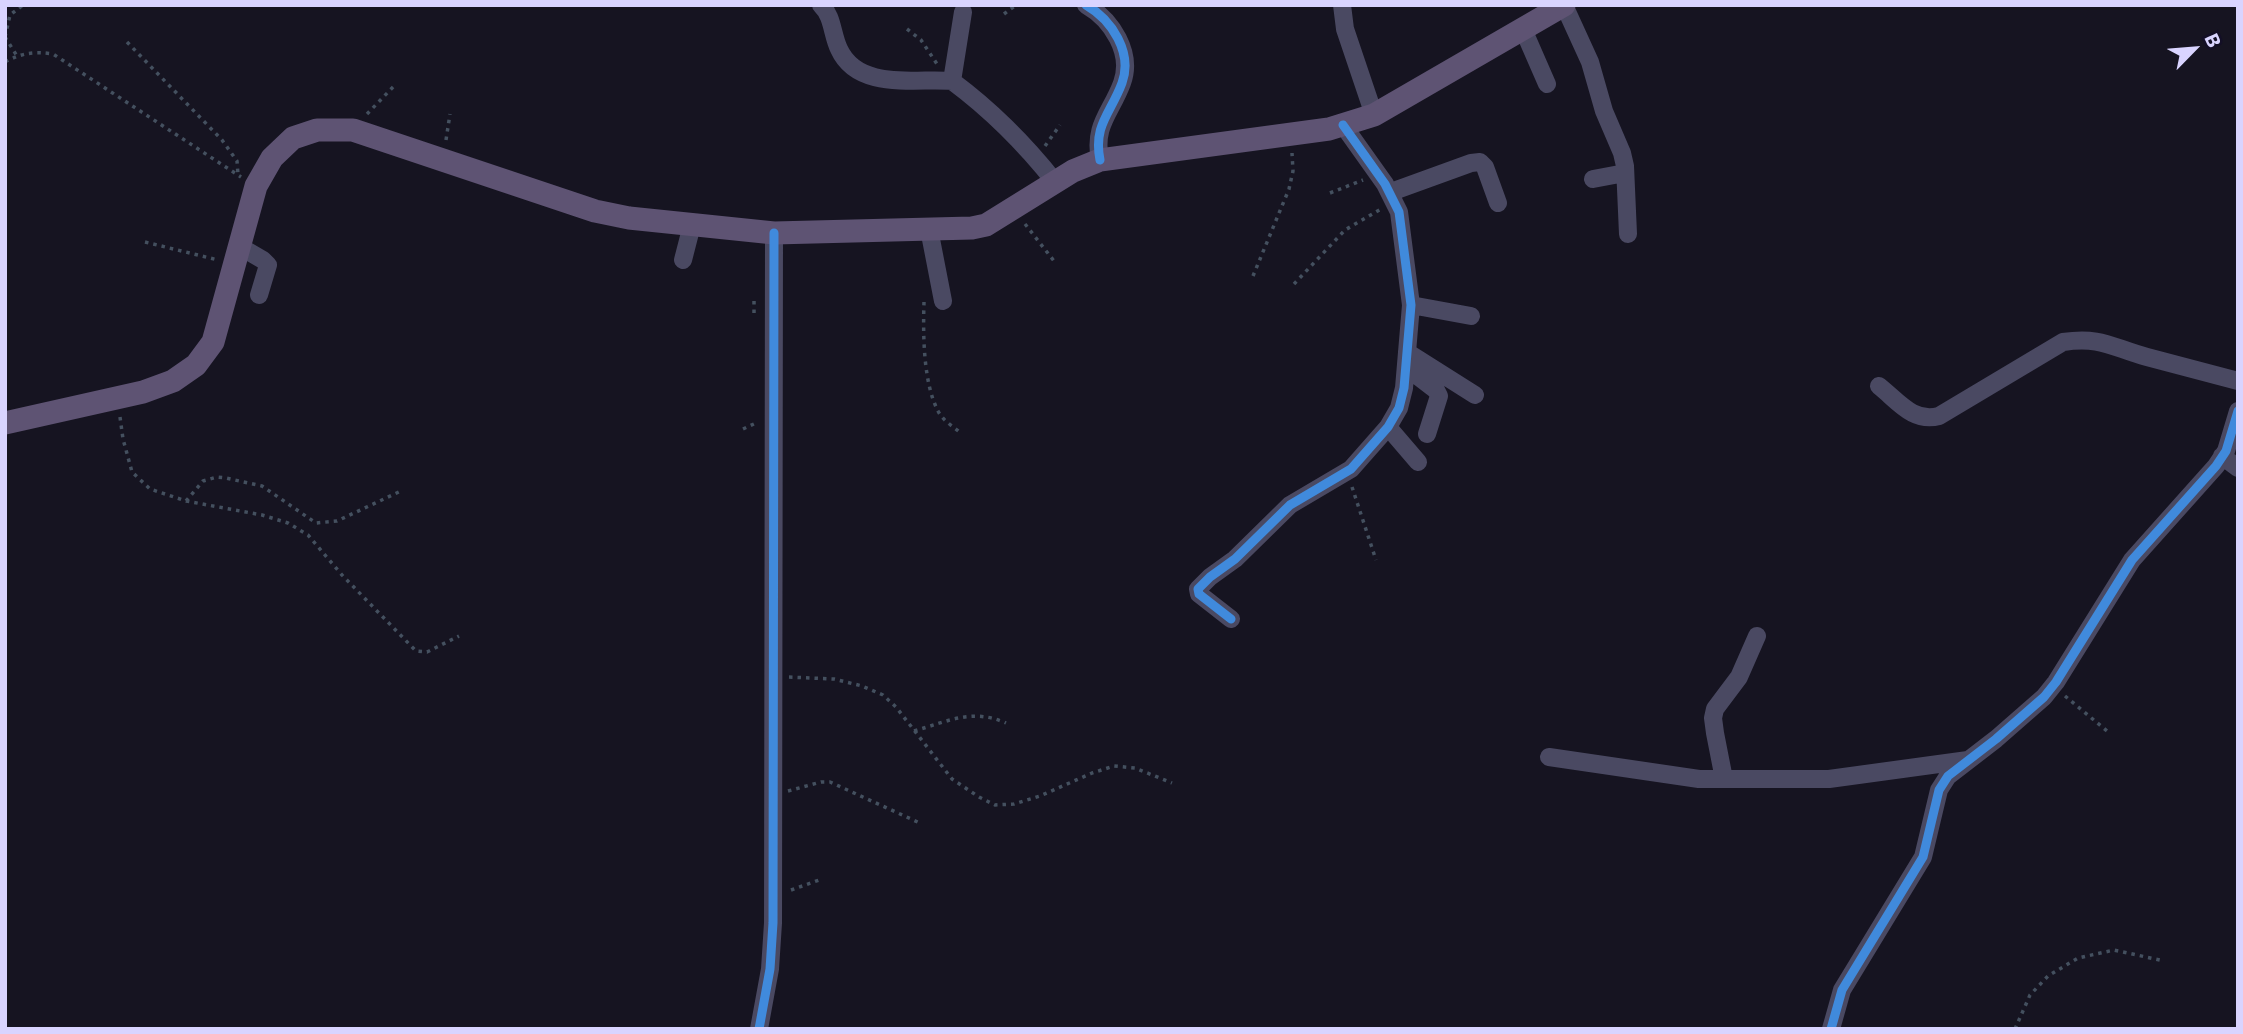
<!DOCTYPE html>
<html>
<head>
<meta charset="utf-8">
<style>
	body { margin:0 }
	#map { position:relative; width:2243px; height:1034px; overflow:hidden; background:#161421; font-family:Commissioner,sans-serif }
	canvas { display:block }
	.frame { position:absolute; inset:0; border:7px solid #d9d4ff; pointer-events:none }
	.north { position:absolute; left:2159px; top:14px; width:70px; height:70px; -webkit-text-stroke:5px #130f26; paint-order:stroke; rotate:65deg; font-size:19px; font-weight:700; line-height:28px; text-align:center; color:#d9d4ff }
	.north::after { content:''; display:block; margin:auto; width:24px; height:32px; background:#d9d4ff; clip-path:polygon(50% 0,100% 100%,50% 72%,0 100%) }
</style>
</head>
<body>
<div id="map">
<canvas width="2243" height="1034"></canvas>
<div class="frame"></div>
<div class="north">B</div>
</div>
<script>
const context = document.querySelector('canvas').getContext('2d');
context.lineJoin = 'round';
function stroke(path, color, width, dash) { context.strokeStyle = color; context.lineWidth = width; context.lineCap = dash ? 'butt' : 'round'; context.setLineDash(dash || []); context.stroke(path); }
stroke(new Path2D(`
	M1004 14 1016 5
	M907 29 921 40 937 64
	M5 37 10 15 23 5
	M5 37 17 56
	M127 42 222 140 237 161 238 175
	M5 62C22 53 34 51 53 54L241 177
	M367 114 395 85
	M446 140 450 114
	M1045 146 1060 125
	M1330 193 1363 180
	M1025 224 1054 261
	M145 242 218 260
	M1253 276 1289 189 1293 171 1292 153
	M1294 284 1345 230 1381 209
	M924 302C923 334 923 382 938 411 943 421 954 427 962 434
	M754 313V296
	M120 417 123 439 132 472 150 489 186 501 262 515 288 523 308 535 342 575 416 651 427 652 459 636
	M743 429 756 423
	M1352 487 1376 560
	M186 501 203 481 217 477 226 478 262 486 316 523 337 521 403 490
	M789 677 834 679 862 686 883 695 896 707 952 779 979 797 995 805 1014 804 1040 796 1092 773 1114 766 1135 768 1172 783
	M2065 696 2107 731
	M914 731C949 721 972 708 1006 723
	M788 791 821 782H830L922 824
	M791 890 822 879
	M2015 1029 2030 995 2048 976 2078 958 2114 950 2164 961`), '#44505f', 3.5, [3.5, 5]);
stroke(new Path2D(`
	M821 5C833 16 832 35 839 49 858 91 916 78 952 81L963 12
	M1086 5C1112 20 1133 53 1122 83 1111 113 1093 125 1100 160
	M1342 5 1345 29 1374 115
	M1564 5 1590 62 1604 111 1622 153 1625 166 1628 234
	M1523 29 1547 84
	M952 81C991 110 1025 144 1055 182
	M1593 179 1625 173
	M1391 192 1471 163 1480 162 1485 167 1498 203
	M929 229 943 301
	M239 246 263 260 268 265 259 295
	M683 260 692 225
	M1411 305 1471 316
	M1407 352 1475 395
	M1406 367 1436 390 1439 396 1427 434
	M1879 386C1898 401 1913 423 1939 416L2063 342C2101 336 2113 348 2147 357 2178 365 2208 373 2238 381
	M1388 427 1418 462
	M2222 456 2238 468
	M1231 619 1199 594 1198 589 1210 577 1235 559 1290 505 1351 469 1388 427 1399 408 1404 388 1411 305 1399 212 1385 184 1343 125
	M1549 757 1699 779H1829L1968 760
	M1724 779 1715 733 1713 718 1715 709 1739 677 1757 636
	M759 1029 770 969 773 923 774 233
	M1831 1029 1842 990 1923 857 1939 790 1948 776 1996 739 2044 697 2056 682 2132 560 2216 466 2226 451 2238 411`), '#4a4962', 18);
stroke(new Path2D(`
	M5 423 143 392 173 381 196 365 213 342 256 186 272 158 293 138 317 130H353L595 211 629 218 774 233 972 228 986 225 1073 171 1100 160 1329 129 1374 115 1564 5`), '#5e5373', 23);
stroke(new Path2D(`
	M1086 5C1112 20 1133 53 1122 83 1111 113 1093 125 1100 160
	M1231 619 1199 594 1198 589 1210 577 1235 559 1290 505 1351 469 1388 427 1399 408 1404 388 1411 305 1399 212 1385 184 1343 125
	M759 1029 770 969 773 923 774 233
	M1831 1029 1842 990 1923 857 1939 790 1948 776 1996 739 2044 697 2056 682 2132 560 2216 466 2226 451 2238 411`), '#408adc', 9);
</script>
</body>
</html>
